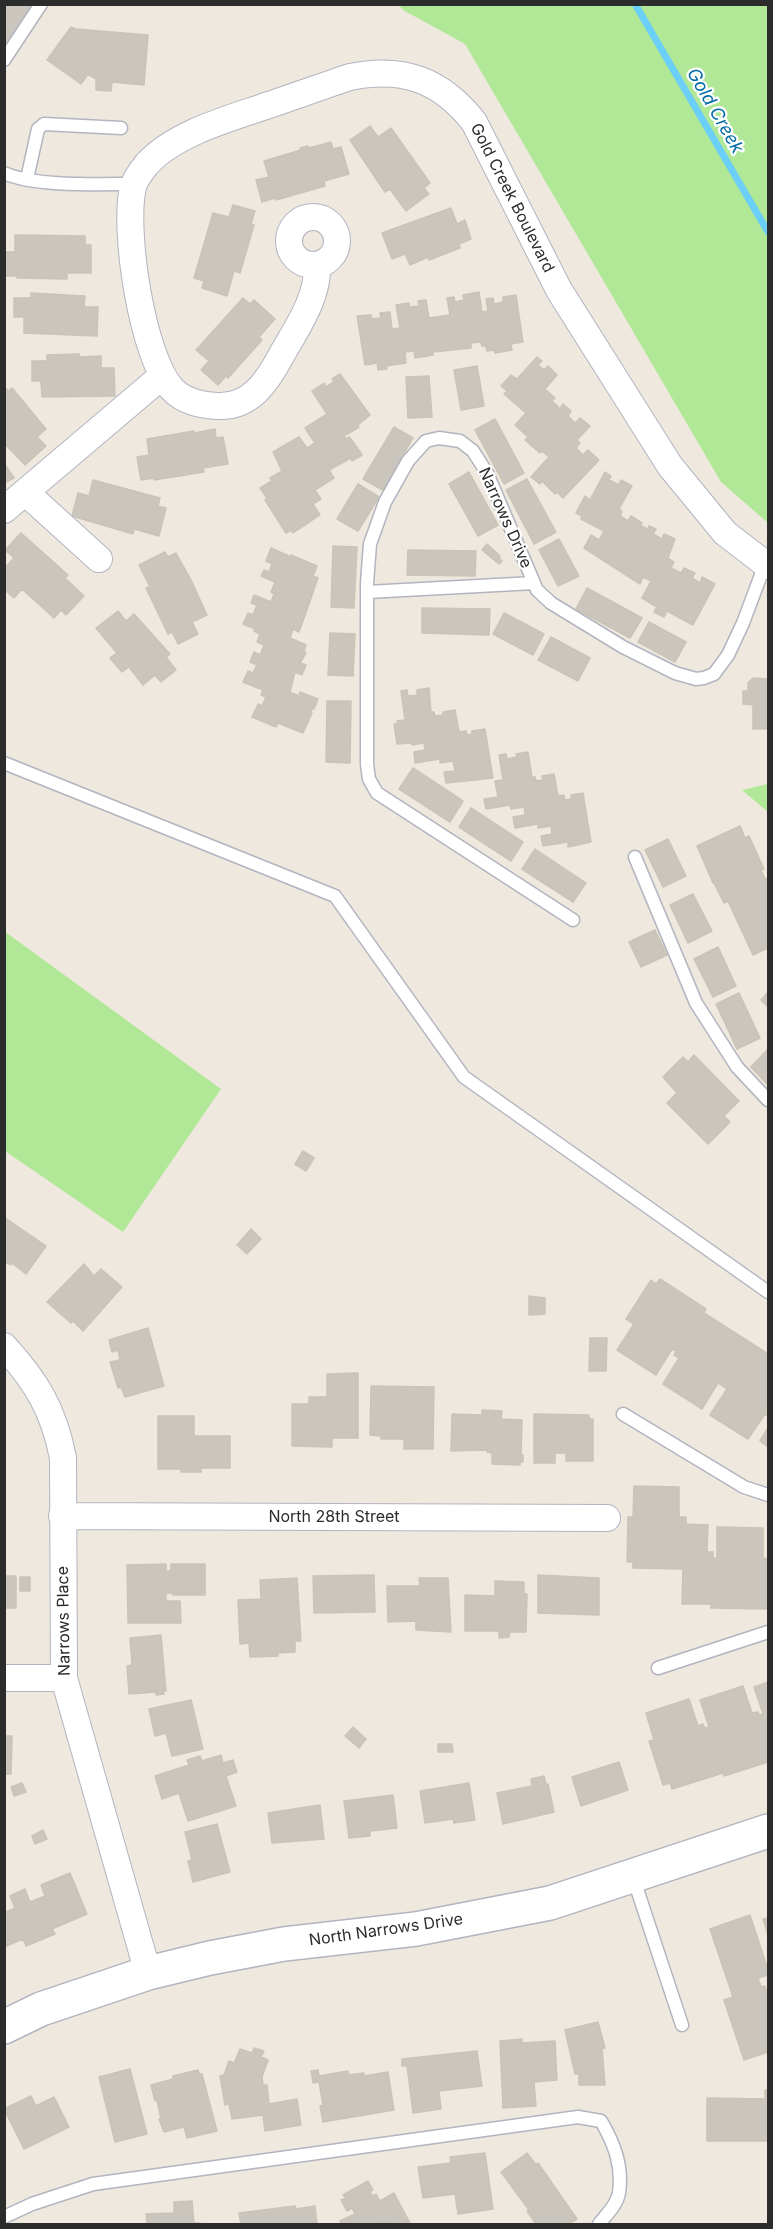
<!DOCTYPE html>
<html>
<head>
<meta charset="utf-8">
<style>
	body { margin:0 }
	#map { position:relative; width:773px; height:2229px; overflow:hidden; background:#efe8de; font-family:Inter,sans-serif }
	canvas { display:block }
	.frame { position:absolute; inset:0; border:6px solid #2c2c2c; pointer-events:none }
</style>
</head>
<body>
<div id="map">
<canvas width="773" height="2229"></canvas>
<div class="frame"></div>
</div>
<script>
const context = document.querySelector('canvas').getContext('2d');
context.lineJoin = 'round';
function fillPath(path, color) { context.fillStyle = color; context.fill(path, 'evenodd'); }
function stroke(path, color, width, dash) { context.strokeStyle = color; context.lineWidth = width; context.lineCap = dash ? 'butt' : 'round'; context.setLineDash(dash || []); context.stroke(path); }
function drawText(font, color, halo, rows, align = 'center') {
  context.font = font + ' Inter,sans-serif'; context.lineWidth = 4.5; context.setLineDash([]); context.textBaseline = 'middle'; context.strokeStyle = halo; context.fillStyle = color; for (const [text, x, y, turn = 0] of rows) {
    context.save(); context.translate(x, y); context.rotate((+turn || 0) * Math.PI / 180); context.textAlign = isNaN(turn) ? turn : align; if (halo) context.strokeText(text, 0, 0); context.fillText(text, 0, 0); context.restore();
  }
}
fillPath(new Path2D(`
	M399 5H768V523L721 482 465 44 403 10Z
	M768 784V812L742 790Z
	M4 931 221 1089 123 1232 5 1151Z`), '#b1e897');
stroke(new Path2D(`
	M635 4 768 232`), '#6bcff7', 7);
const building = new Path2D(`
	M4 4H33L4 48Z
	M71 27 76 29 148 35 144 85 112 82 111 91 96 90V79L88 74 81 84 47 60Z
	M370 126 378 137 391 128 430 183 424 188 429 194 406 211 390 189 385 192 350 140Z
	M331 142 333 149 341 147 349 174 324 181 325 186 276 200 275 198 262 202 256 180 269 177 264 161 301 150 300 148 308 146 309 148Z
	M233 205 255 211 251 224 254 225 240 273 234 271 227 296 202 288 204 281 194 278 213 213 229 217Z
	M451 208 457 224 465 220 471 239 459 244 460 248 429 260 428 257 410 265 405 254 392 259 382 233Z
	M15 235 85 236V245H91V273H67V279L17 278V276H4V252H15Z
	M479 292 482 312 488 311 486 299 493 298 494 304 503 302V297L516 295 523 342 511 344 512 350 495 353 494 350 487 351 486 346H482L481 342 471 343V348L433 352V355L415 358 414 351 405 352 406 363 386 366 387 369 378 370 377 363 365 365 357 316 371 315 372 319 381 318 380 313 390 312 392 329 400 328 396 305 409 303V307L419 306 418 301 426 300 429 318 450 315 447 298 454 297 455 302 464 300 463 295Z
	M31 293 85 296 84 307H98L97 336 24 333V317H14V298H31Z
	M243 298 250 304 254 300 275 319 259 337 262 340 228 378 226 376 218 385 201 370 209 361 196 350Z
	M79 354V357L101 356V368H114L115 396 42 397 41 381H32V361H47V355Z
	M537 357 542 361 538 365 544 370 548 366 557 375 545 389 555 398 552 401 560 409 563 404 571 411 568 416 575 423 580 418 590 426 577 440 580 443 576 448 583 455 588 450 599 460 563 498 557 492 555 494 542 481 540 484 531 477 549 457 542 451 540 453 525 440 528 437 515 425 526 413 504 394 507 391 501 386 511 375 517 379Z
	M477 366 484 406 461 410 454 370Z
	M340 374 370 415 358 425 359 427 344 436 346 439 349 437 351 439 362 455 352 461 351 458 329 470 334 478 315 490 321 499 313 504 320 515 293 533 291 530 286 533 265 500 267 498 260 488 272 481 270 478 282 471 273 452 299 437 307 448 315 443 305 428 327 414 312 391 324 383 326 387 334 382 332 379Z
	M429 376 432 417 408 418 406 377Z
	M4 387 9 391 12 388 46 429 37 437 46 446 25 465 4 443Z
	M495 419 524 473 504 484 475 430Z
	M394 427 413 438 383 490 363 479Z
	M215 429 216 438 223 437 228 464 203 468 204 472 154 480V478L141 480 137 457 149 455 147 439 194 431V433Z
	M4 463 14 478 4 483Z
	M469 472 498 525 478 536 449 484Z
	M605 472 611 476 609 480 619 485 621 480 632 486 619 509 622 511 620 516 628 521 631 516 642 523 641 526 648 529 649 526 656 529 653 534 662 539 664 534 675 539 668 558 674 562 671 568 681 573 684 568 695 573 692 578 700 583 702 577 715 584 693 625 667 611 664 617 654 612 657 607 642 598 651 581 643 577 640 584 584 548 591 535 599 540 604 531 581 519 582 516 576 513 585 496 590 500Z
	M527 479 556 532 534 544 506 490Z
	M93 480 160 498 158 506 166 508 159 536 134 529 133 534 72 516 78 493 89 496Z
	M358 484 379 497 358 531 337 519Z
	M21 533 68 575 65 578 84 596 66 615 61 610 54 618 22 589 14 598 4 589V569L14 558 5 550Z
	M559 539 579 576 558 586 539 550Z
	M487 544 500 556 499 558 502 561 499 564 482 550Z
	M333 546 357 547 354 608 331 607Z
	M271 548 291 557V555L317 566 313 576 318 578 303 621 299 632 293 629 290 638 306 645 304 651 306 653 300 663 306 665 302 675 295 672 290 692 299 696 300 692 318 699 314 709H312L310 712 312 713 303 733 278 723 276 727 252 717 258 704 262 706 266 697 261 695 263 690 243 682 248 671 253 673 257 665 250 662 254 652 260 655 264 645 257 642 260 634 254 631 255 629 243 624 248 613 253 615 257 605 251 603 254 595 271 602 274 594 271 592 275 582 261 576 264 570 269 572 272 564 266 561Z
	M408 550 476 551 475 576 407 575Z
	M165 552 168 557 176 553 191 580 207 615 192 622 198 634 178 644 172 632 168 634 146 588 150 587 139 565Z
	M587 588 642 618 630 638 576 609Z
	M422 608 490 609 489 635 422 633Z
	M118 611 126 621 134 614 170 654 166 657 176 670 161 682 155 675 143 685 129 667 122 672 110 658 117 653 96 628Z
	M504 613 544 634 533 655 493 634Z
	M649 622 686 642 675 662 638 642Z
	M330 633 355 634 353 676 328 675Z
	M551 637 590 658 578 681 538 660Z
	M753 678 768 679V729H753V705L743 704V691H748V683Z
	M429 688 431 712H434L435 716 443 715V712L455 710 459 732 466 731 467 735 472 734V731L485 729 493 778 446 783 444 772 455 771 453 761 440 763V759L415 763 414 752 425 750 424 743 412 745V743L397 744 394 724H398L397 721 405 720 401 691 407 690 408 696 417 695V690Z
	M327 701H351L350 763 326 762Z
	M528 752 532 777H535L536 781 543 780 542 776 554 774 558 796 564 795 565 800 571 799V795L583 793 591 842 568 847V842L543 846 541 836 552 834 551 826 538 828V824L515 828 513 817 525 815 524 807 511 809 510 805 486 809 484 799 498 797 495 781 503 780 499 755 506 754 507 759 517 757 516 754Z
	M413 768 463 801 450 822 399 789Z
	M471 808 523 842 511 861 459 827Z
	M740 826 745 838 749 836 764 869 761 870 765 879 768 878V948L753 955 728 901 724 903 714 883H713L697 846Z
	M668 839 686 876 663 887 645 850Z
	M535 849 586 883 573 902 522 869Z
	M693 894 712 931 688 943 670 905Z
	M655 930 667 955 641 967 629 942Z
	M718 947 736 986 713 997 694 959Z
	M768 992V1007L761 1000Z
	M739 993 760 1038 737 1049 716 1004Z
	M768 1049V1085L751 1067Z
	M694 1055 739 1101 724 1116 730 1122 708 1144 667 1103 677 1093 663 1077 683 1057 688 1062Z
	M303 1151 314 1158 306 1171 295 1164Z
	M4 1217 46 1246 26 1274 12 1263 11 1265 4 1261Z
	M251 1229 261 1239 247 1254 237 1245Z
	M84 1264 94 1276 101 1269 122 1287 83 1331 73 1321 71 1323 47 1302Z
	M660 1279 706 1309 704 1313 768 1354V1416L765 1414 748 1439 710 1415 727 1389 718 1383 702 1409 663 1384 679 1358 674 1355 676 1351 672 1349 656 1375 617 1350 634 1324 626 1319 651 1280 656 1284Z
	M529 1296 545 1298V1314L529 1315Z
	M148 1328 164 1386 125 1397 121 1387 118 1388 110 1362 120 1360 118 1350 112 1352 109 1340Z
	M590 1338H607L606 1371H589Z
	M358 1373V1438H332V1447L292 1446V1404H309V1397H327V1374Z
	M371 1386 434 1387 433 1449H404V1439H381V1436L370 1435Z
	M482 1410 502 1411 501 1419 522 1420 521 1455H523V1462H520V1465L492 1464V1453L487 1452V1450L451 1451 452 1414 482 1415Z
	M534 1414 589 1415V1419H593V1461H566V1453H555V1463H534Z
	M158 1416H194V1436H230V1468H201V1472H181V1469H158Z
	M768 1428V1447L760 1441Z
	M634 1486 679 1487V1517H686V1524L708 1525 707 1552H713V1558H717V1527L763 1528V1558L768 1559V1609L711 1608V1604H682L683 1569 633 1568V1562H627L628 1517H633Z
	M166 1564V1571H171V1564H205V1595H173L172 1593H166V1601H180L181 1623H128L127 1565Z
	M374 1575 375 1612 314 1613 313 1576Z
	M538 1575 599 1578V1615L538 1613Z
	M4 1576H16V1608H4Z
	M20 1577H30V1591H20Z
	M297 1578 301 1641H295V1652L278 1653V1656L250 1657 249 1643 240 1644 238 1600 261 1599 260 1580Z
	M419 1578H448L451 1632 416 1630V1621L388 1622 387 1586H420Z
	M495 1581 524 1582V1594H527L526 1632H510L509 1637 499 1638V1631H465V1595L495 1596Z
	M161 1635 166 1691H163L164 1694 156 1695V1692L129 1694 127 1666 132 1665 130 1638Z
	M768 1682V1762L724 1776 723 1773 672 1789 670 1783 663 1785 649 1741 654 1740 646 1713 689 1699 698 1726 703 1724 705 1728 709 1727 700 1700 743 1686 752 1713 758 1712 759 1715 763 1714 754 1687Z
	M191 1700 203 1749 172 1756 166 1733 155 1736 149 1709Z
	M353 1727 366 1739 359 1748 345 1736Z
	M4 1736H12L11 1774H4Z
	M438 1744H452L453 1752H438Z
	M221 1755 223 1763 233 1760 237 1772 226 1776 236 1806 188 1821 179 1793 162 1799 155 1776 189 1765 187 1760 200 1756 202 1761Z
	M619 1762 628 1790 581 1806 572 1777Z
	M544 1776 546 1785 548 1784 554 1812 503 1824 497 1793 532 1786 531 1779Z
	M22 1783 26 1792 14 1796 11 1787Z
	M469 1783 475 1820 454 1823 453 1819 425 1823 420 1791Z
	M393 1795 397 1828 370 1831V1836L349 1838 344 1801Z
	M320 1805 324 1839 272 1843 268 1813Z
	M217 1824 230 1872 193 1882 188 1861 192 1860 185 1832Z
	M43 1830 47 1839 35 1844 32 1836Z
	M70 1873 87 1914 52 1929 55 1934 26 1946 23 1939 4 1947V1913L15 1908 10 1896 25 1889 30 1902 45 1896 41 1885Z
	M750 1915 768 1970V1975L758 1978 761 1987 765 1986 768 1995V2052L744 2060 724 2000 733 1997 710 1929Z
	M768 1918V1935L763 1919Z
	M598 2022 605 2048H602L605 2085H579V2074H575L565 2030Z
	M522 2039V2043L555 2041 557 2080 534 2082 536 2106 503 2108 500 2041Z
	M254 2048 264 2051 261 2057 268 2060 262 2077 263 2085H267L269 2104 297 2099 301 2125 265 2131 263 2115 232 2119 229 2104 225 2105 220 2076 224 2075 229 2061 234 2063 240 2049 252 2053Z
	M477 2051 482 2086 439 2091 441 2109 413 2113 407 2066H402V2059Z
	M130 2069 147 2134 115 2142 99 2077Z
	M198 2070 199 2074H202L217 2131 187 2138 184 2127 164 2132 159 2119H161L157 2100 155 2101 151 2085 173 2079V2076Z
	M318 2070 319 2076 348 2071 349 2075 364 2073V2076L388 2072 394 2110 323 2122 320 2106 323 2105 319 2082 313 2083 311 2071Z
	M765 2090H768V2141H707V2098L765 2099Z
	M31 2096 36 2106 54 2097 69 2127 24 2149 4 2109Z
	M485 2153 493 2209 458 2214 455 2194 423 2198 418 2167 451 2163 450 2157Z
	M527 2153 536 2165 538 2163 577 2219 569 2224H536L527 2211 529 2210 501 2172Z
	M368 2181 373 2190 370 2192 373 2196 376 2194 380 2201 394 2193 410 2223 342 2224 340 2221 355 2214 352 2208 347 2211 341 2200 346 2198 343 2195Z
	M192 2201 194 2223H200V2224H147L146 2214 174 2213V2202Z
	M295 2206 296 2209 315 2206 317 2224H241L239 2213Z`);
fillPath(building, '#cac5bd');
stroke(building, '#cac4b7', 1.5);
const service = new Path2D(`
	M4 60 41 4
	M4 173C35 187 100 184 134 184
	M27 179 38 129 44 124 121 128
	M367 592 534 583
	M4 763 335 896 464 1077 768 1292
	M635 857 696 1003 737 1067 768 1100
	M573 920 377 793 369 779 367 764V583L370 544 385 502 408 461 426 441 439 438 460 441 473 451 487 473 537 590 551 603 623 647 675 673 696 679 704 678 714 674 728 655 743 623 765 564
	M623 1414 744 1487 768 1495
	M658 1668 768 1632
	M633 1877 682 2025
	M4 2217 32 2204 93 2184 578 2117 601 2121C614 2143 623 2166 619 2193 617 2205 606 2215 599 2224`);
const minor = new Path2D(`
	M289 241a24 24 0 1 1 48 0a24 24 0 1 1-48 0Z
	M317 265C319 297 296 329 281 356 267 382 250 408 217 406 201 405 184 402 172 389 142 356 123 230 133 187 135 180 142 170 147 164 173 135 224 120 260 108 290 98 320 87 350 77 403 66 441 80 474 122L559 290 670 466 725 533 768 566
	M25 492 99 559
	M4 510 162 376
	M4 1346C37 1382 54 1411 63 1458L64 1678 148 1973
	M62 1516 607 1518
	M4 1678H64`);
const secondary = new Path2D(`
	M4 2027 41 2009 148 1973 210 1958 284 1944 416 1929 550 1903 768 1831`);
stroke(service, '#b2b4c0', 15);
stroke(minor, '#b2b4c0', 28);
stroke(secondary, '#b2b4c0', 36);
stroke(service, '#fff', 12);
stroke(minor, '#fff', 26);
stroke(secondary, '#fff', 33);
drawText('16px', '#2c2c2c', '#fff', [
	["Gold Creek Boulevard",512,198,63],
	["Narrows Drive",505,518,66],
	["North 28th Street",334,1517],
	["Narrows Place",64,1621,-91],
	["North Narrows Drive",386,1930,-8]
]);
drawText('italic 18px', '#056ca8', '#fff', [
	["Gold Creek",715,111,60]
]);
</script>
</body>
</html>
